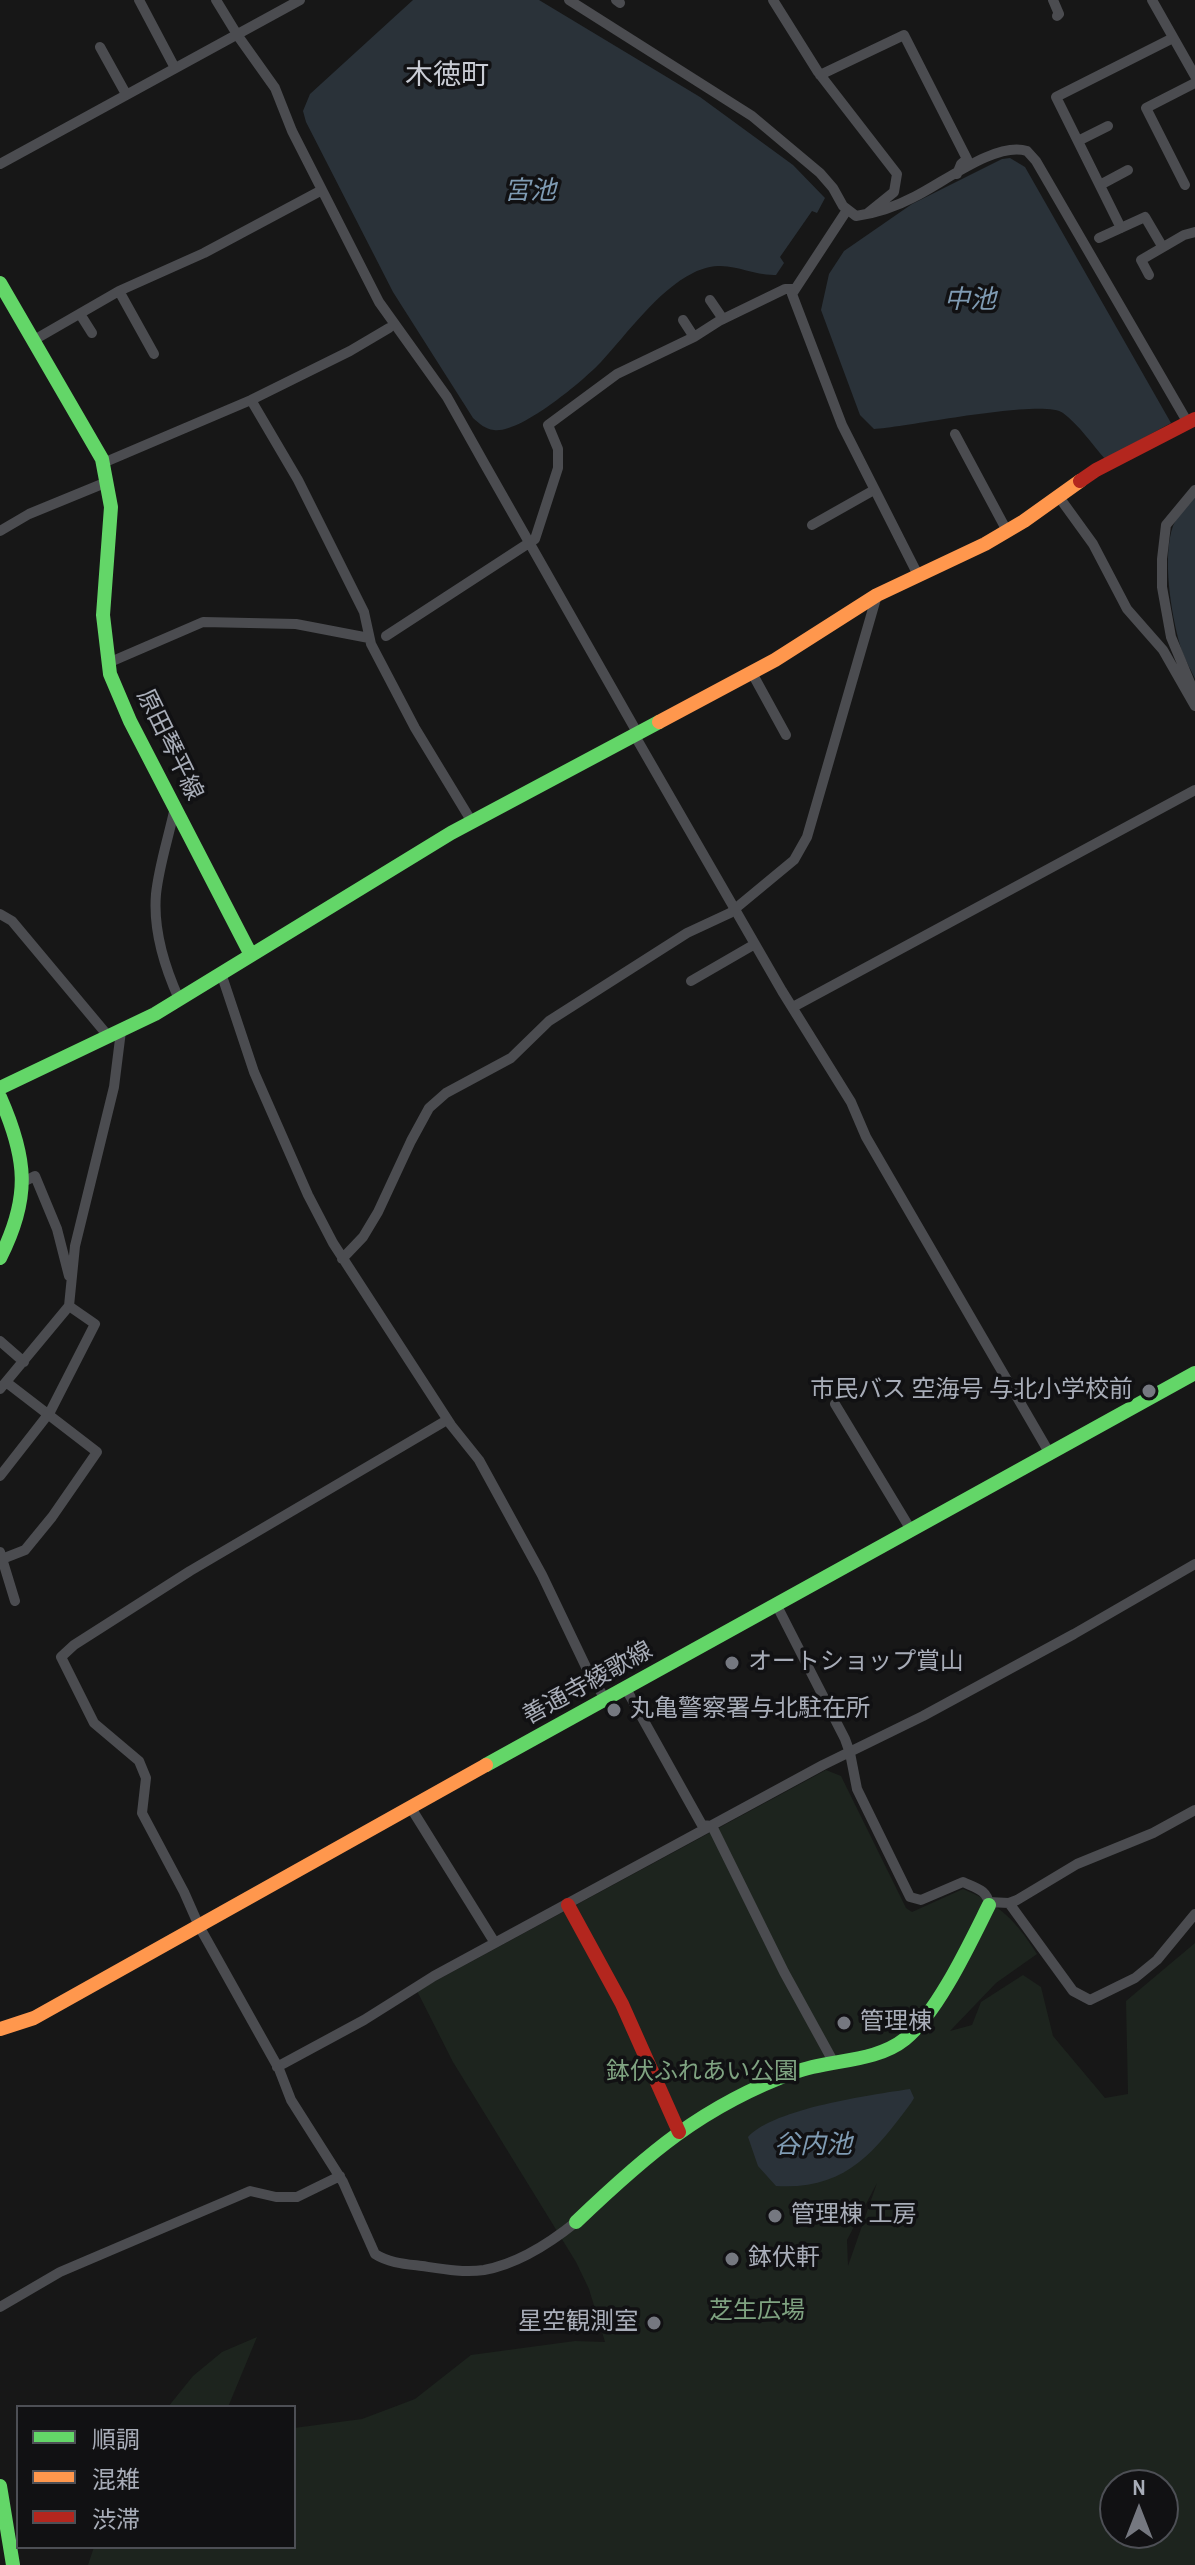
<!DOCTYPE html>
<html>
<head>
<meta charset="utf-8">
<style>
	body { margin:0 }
	#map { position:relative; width:1195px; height:2565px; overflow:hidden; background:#171717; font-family:"Archivo Narrow","Noto Sans JP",sans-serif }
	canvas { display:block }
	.legend { position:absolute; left:16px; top:2405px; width:280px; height:144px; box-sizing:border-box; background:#111113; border:2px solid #4d4f55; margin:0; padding:10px 14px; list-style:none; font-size:24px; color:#a8adb8 }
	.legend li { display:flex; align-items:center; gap:16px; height:40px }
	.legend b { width:40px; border:2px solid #4d4f55 }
	.north { position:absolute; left:1099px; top:2469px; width:80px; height:80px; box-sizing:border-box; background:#111113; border:2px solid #4d4f55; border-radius:50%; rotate:0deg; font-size:22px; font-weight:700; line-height:32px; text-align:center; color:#a8adb8 }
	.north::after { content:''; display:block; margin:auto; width:28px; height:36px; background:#757880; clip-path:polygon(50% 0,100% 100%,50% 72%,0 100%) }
</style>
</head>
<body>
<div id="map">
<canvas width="1195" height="2565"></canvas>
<ul class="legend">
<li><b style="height:10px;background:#63d668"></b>順調</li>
<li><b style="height:10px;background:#ff974d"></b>混雑</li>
<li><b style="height:10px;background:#b3261e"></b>渋滞</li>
</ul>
<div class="north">N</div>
</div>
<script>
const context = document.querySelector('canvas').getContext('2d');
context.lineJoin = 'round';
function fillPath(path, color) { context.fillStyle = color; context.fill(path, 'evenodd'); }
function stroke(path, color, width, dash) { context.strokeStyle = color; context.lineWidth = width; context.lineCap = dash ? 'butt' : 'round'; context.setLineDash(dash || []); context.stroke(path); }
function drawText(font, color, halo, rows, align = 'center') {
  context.font = font + ' "Archivo Narrow","Noto Sans JP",sans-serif'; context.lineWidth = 7; context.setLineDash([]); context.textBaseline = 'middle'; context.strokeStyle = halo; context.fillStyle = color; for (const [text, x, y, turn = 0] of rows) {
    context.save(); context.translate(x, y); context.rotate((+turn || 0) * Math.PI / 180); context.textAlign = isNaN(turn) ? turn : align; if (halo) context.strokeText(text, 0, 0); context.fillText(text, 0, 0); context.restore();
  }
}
fillPath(new Path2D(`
	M826 1770 841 1776 906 1908 912 1912 963 1889C1001 1905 1016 1921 1037 1954L996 1983 950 2031 972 2025 981 2002 1023 1975 1041 1987 1053 2036 1105 2098 1128 2094 1126 2001 1195 1943V2565H88L94 2547H294V2428L362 2419 415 2399 471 2355 575 2341 605 2342 589 2289 576 2262 453 2062 417 1991ZM877 2183 848 2266 847 2240ZM1115 2485H1163V2533H1115Z
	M257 2337 228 2407H168L193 2376 222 2352Z`), '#1d241e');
fillPath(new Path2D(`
	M413 0H539L700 97 793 165 825 198 817 213 812 211 780 257 784 263 776 275C745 276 728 256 693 273 658 290 627 334 601 362 583 381 520 434 494 430 485 429 480 424 473 418L393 292 306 122 303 111 310 94Z
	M1010 158 1025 167 1171 423 1105 459C1092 444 1079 425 1063 413 1044 398 907 427 874 429L860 415 821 310 829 274 844 251 912 204 1002 159Z
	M1195 496V679C1190 668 1183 656 1180 645 1171 613 1162 557 1173 526 1178 514 1187 505 1195 496Z
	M910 2089 914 2098 911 2103C873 2154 845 2190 776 2186L758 2166 748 2137C775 2108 871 2095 910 2089Z`), '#2a3239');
stroke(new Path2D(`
	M139 0 175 68
	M216 0 238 36 275 88 292 131 379 302 447 397 484 463 638 734
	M569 0 752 116 820 173 833 188 843 206 856 216C877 213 895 207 914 197 943 183 996 141 1027 151L1036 161 1188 423
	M616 0 620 3
	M773 0 818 72 897 174 894 192 868 213
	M1053 0 1059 14 1057 16
	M1152 0 1195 76
	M100 47 126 94
	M820 75 904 35 967 159 961 164 957 174
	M1078 141 1108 126
	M0 164 300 0
	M1100 185 1128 170
	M1185 185 1146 108 1195 83
	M847 210 792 294 842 425 918 575
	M1121 228 1056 97 1173 38
	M1099 238 1145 217 1162 246
	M1149 275 1141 260 1184 235 1195 232
	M119 291 154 354
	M710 300 723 319
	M80 314 92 333
	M683 320 694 337
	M34 340 119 291 204 253 322 190
	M251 400 298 480 364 612 371 644 415 728 472 822
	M955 434 1007 531
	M103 463 251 400 350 351 389 328
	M1059 497 1093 544 1127 609 1163 650 1195 706
	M812 525 874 490
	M0 531 29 514 107 482
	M386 636 535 539 558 468V449L548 425 617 374 694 337 719 321 785 289H795
	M108 663 203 622 296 624 369 638
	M752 673 786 735
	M1194 692 1171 637 1162 587V559L1166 525 1195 490
	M635 736 782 991 851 1102 866 1137 1050 1454
	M175 807C169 836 159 865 156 894 153 929 165 968 179 999
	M0 914 12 921 109 1037
	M221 973 254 1072 308 1195 333 1243 451 1425 479 1460 542 1575 586 1667 605 1699
	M691 981 755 944
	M793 1007 1195 790
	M25 1181 35 1176 57 1229 69 1276
	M342 1259 363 1237 378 1212 411 1141 429 1108 446 1093 511 1058 549 1021 687 933 730 913 794 860 807 837 877 595
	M0 1341 24 1362
	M0 1389 69 1306 75 1246 114 1087 121 1031
	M835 1404 911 1530
	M447 1420 190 1571 74 1645 61 1657 94 1723 139 1761 146 1778 142 1813 184 1892 199 1926 279 2069 291 2100 343 2182 375 2254C389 2263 406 2264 422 2266 442 2269 464 2273 484 2270 517 2264 550 2243 576 2222
	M0 1476 50 1412 95 1324 69 1306
	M0 1552 15 1601
	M2 1559 25 1550 52 1517 97 1452 6 1382
	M776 1604 845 1739 850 1753 857 1789 910 1897 921 1900 963 1882C976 1888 988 1890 989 1905
	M625 1687 702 1825 712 1826 784 1972 834 2063
	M411 1808 495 1943
	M988 1902 1009 1903 1017 1900 1077 1864 1153 1833 1195 1810
	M1009 1903 1073 1991 1090 2000 1135 1978 1157 1960 1195 1914
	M277 2067 364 2020 434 1976 823 1765 923 1716 1074 1634 1195 1564
	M0 2307 60 2272 250 2191 276 2197H297L340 2176`), '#4b4c50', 10);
stroke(new Path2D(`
	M0 283 102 459 111 507 103 615 110 674 130 721 251 955
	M0 1088 155 1014 451 833 659 722
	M0 1097C27 1158 31 1197 0 1258
	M486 1765 1195 1373
	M576 2222C646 2155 702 2106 795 2072 830 2059 875 2063 905 2039 938 2012 970 1943 989 1905
	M0 2486 13 2565`), '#63d668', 14);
stroke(new Path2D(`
	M659 722 775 660 877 595 985 544 1024 521 1080 481
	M0 2029 34 2018 486 1765`), '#ff974d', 14);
stroke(new Path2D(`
	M1080 481 1096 470 1195 419
	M568 1905 622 2004 679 2132`), '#b3261e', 14);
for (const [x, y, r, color] of [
	[1149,1391,8,"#757880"],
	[732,1663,8,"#757880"],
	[614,1710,8,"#757880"],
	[844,2023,8,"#757880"],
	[775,2216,8,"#757880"],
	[732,2259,8,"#757880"],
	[654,2323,8,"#757880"]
]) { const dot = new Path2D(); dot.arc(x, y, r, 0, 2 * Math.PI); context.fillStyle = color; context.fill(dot); stroke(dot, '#111113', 3); }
drawText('24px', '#a8adb8', '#111113', [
	["原田琴平線",169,745,64],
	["善通寺綾歌線",588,1684,-29]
]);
drawText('24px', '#a8adb8', '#111113', [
	["市民バス 空海号 与北小学校前",1133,1391,"right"],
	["オートショップ賞山",748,1663],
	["丸亀警察署与北駐在所",630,1710],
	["管理棟",860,2023],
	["管理棟 工房",791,2216],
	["鉢伏軒",748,2259],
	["星空観測室",638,2323,"right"]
], 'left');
drawText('24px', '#7fa381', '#111113', [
	["鉢伏ふれあい公園",702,2073],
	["芝生広場",757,2312]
]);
drawText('italic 26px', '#7f9bb3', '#111113', [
	["宮池",530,192],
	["中池",970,301],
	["谷内池",813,2146]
]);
drawText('28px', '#c9ccd4', '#111113', [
	["木徳町",447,76]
]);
</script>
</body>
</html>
